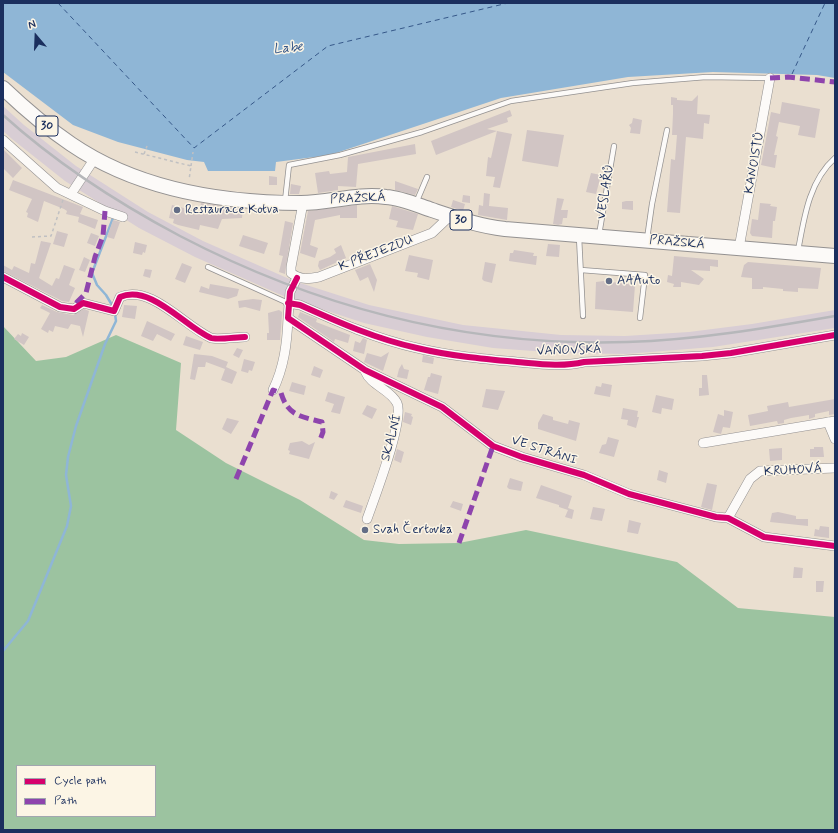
<!DOCTYPE html>
<html>
<head>
<meta charset="utf-8">
<style>
	body { margin:0 }
	#map { position:relative; width:838px; height:833px; overflow:hidden; background:#eadfd0; font-family:Mynerve,sans-serif }
	canvas { display:block }
	.frame { position:absolute; inset:0; border:4px solid #1b2f5e; pointer-events:none }
	.legend { position:absolute; left:16px; top:765px; width:140px; height:52px; box-sizing:border-box; background:#fcf5e5; border:1px solid #a2a6af; margin:0; padding:5px 7px; list-style:none; font-size:12px; color:#1b2f5e }
	.legend li { display:flex; align-items:center; gap:8px; height:20px }
	.legend b { width:20px; border:1px solid #a2a6af }
	.north { position:absolute; left:16px; top:16px; width:40px; height:40px; -webkit-text-stroke:3px #fcf5e5; paint-order:stroke; rotate:341deg; font-size:11px; font-weight:700; line-height:16px; text-align:center; color:#1b2f5e }
	.north::after { content:''; display:block; margin:auto; width:14px; height:18px; background:#1b2f5e; clip-path:polygon(50% 0,100% 100%,50% 72%,0 100%) }
</style>
</head>
<body>
<div id="map">
<canvas width="838" height="833"></canvas>
<div class="frame"></div>
<ul class="legend">
<li><b style="height:5px;background:#d6006c"></b>Cycle path</li>
<li><b style="height:5px;background:#8e44ad"></b>Path</li>
</ul>
<div class="north">N</div>
</div>
<script>
const context = document.querySelector('canvas').getContext('2d');
context.lineJoin = 'round';
function fillPath(path, color) { context.fillStyle = color; context.fill(path, 'evenodd'); }
function stroke(path, color, width, dash) { context.strokeStyle = color; context.lineWidth = width; context.lineCap = dash ? 'butt' : 'round'; context.setLineDash(dash || []); context.stroke(path); }
function drawText(font, color, halo, rows, align = 'center') {
  context.font = font + ' Mynerve,sans-serif'; context.lineWidth = 3; context.setLineDash([]); context.textBaseline = 'middle'; context.strokeStyle = halo; context.fillStyle = color; for (const [text, x, y, turn = 0] of rows) {
    context.save(); context.translate(x, y); context.rotate((+turn || 0) * Math.PI / 180); context.textAlign = isNaN(turn) ? turn : align; if (halo) context.strokeText(text, 0, 0); context.fillText(text, 0, 0); context.restore();
  }
}
fillPath(new Path2D(`
	M3 106 24 125 76 166 148 212 203 241 294 281 369 305 463 325 561 335 625 336 689 332 752 324 835 310V328L713 347 626 354 560 353 493 348 427 337 364 323 288 298 195 257 139 228 65 181 12 139 3 131Z`), '#d8cdd4');
fillPath(new Path2D(`
	M3 326 36 361 66 357 116 335 181 363 176 430 226 463 300 500 364 540 399 544 459 543 526 530 677 562 738 608 835 617V830H3ZM17 766H155V816H17Z`), '#9cc3a0');
fillPath(new Path2D(`
	M3 3H835V78L817 75 713 72 628 77 501 98 330 155 276 162 275 171H208L204 162 187 160 118 142 73 125 3 72Z`), '#8fb6d6');
stroke(new Path2D(`
	M112 305 106 295 97 285 92 273 113 218
	M3 651 28 621 67 526 71 506 66 475 68 457 76 426 105 344 116 321 115 314`), '#8fb6d6', 2.5);
stroke(new Path2D(`
	M58 3 194 148 328 46 508 3
	M792 74 825 3`), '#365889', 1, [5, 4]);
fillPath(new Path2D(`
	M698 95 697 114 710 115 709 124 704 123 703 139 686 137 680 213 667 212 671 159 675 160 677 135H672L673 114V105H671V97L677 98V100L692 101Z
	M782 102 820 109 815 138 798 135 800 126 779 122 776 136 778 137 774 155H777L775 168 761 165 771 112 780 114Z
	M510 110 512 116 507 118 508 122 487 129 497 131 436 155 431 141Z
	M633 118 642 120 640 134 630 133 631 128 629 125 632 123Z
	M527 130 564 135 558 167 522 161Z
	M497 131 512 134 500 188 493 187 495 177 486 176 488 157 491 158Z
	M415 144 416 154 358 164 356 187 338 186V190L318 193 315 173 329 171 330 174 347 172 348 157Z
	M3 149 22 168 13 178 3 168Z
	M591 173 601 175 596 194 586 192Z
	M269 176 277 177V185H269Z
	M13 180 83 207 80 214 98 220 95 229 78 222 79 217 66 214 67 211 64 209 44 201 38 222 27 217 28 213 26 212 32 199 9 190Z
	M395 181 418 189 415 195 395 190Z
	M291 184 301 186 299 194H290Z
	M484 193 490 194 489 206 508 208 507 220 478 215 479 205 483 206Z
	M463 195 470 196V203L462 202Z
	M557 198 564 199 561 210H568L567 218H563L562 224 558 225 553 224Z
	M453 200 465 204 463 211 451 207Z
	M626 201H633V210L622 209V202Z
	M201 203 243 209 242 218 222 219 218 229 200 225 199 230 178 225 173 223 174 219 169 218 172 205 199 212Z
	M760 203 771 204 770 206 777 207 775 221H773L772 238 752 236 750 233 752 219 758 220Z
	M357 205V218H340V215L315 220 310 245 318 248 315 258 300 253 308 211Z
	M392 206 418 214 413 230 396 227 398 221 389 219Z
	M113 220 120 222 114 239 107 237Z
	M285 221 293 223 285 274 279 272 283 256 279 255Z
	M57 231 68 234 64 247 53 244Z
	M91 233 99 236 95 246 87 243Z
	M243 235 268 243 264 254 239 246Z
	M41 241 51 243 39 278 52 286 56 278 59 279 64 265 75 269 69 285 75 288 69 302 62 301 3 271V265L12 270 14 266 29 273 31 263 35 264Z
	M135 242 147 245 145 253 143 252 142 255 133 253Z
	M548 244 560 245 559 257 546 256Z
	M341 245 346 258 320 270 318 266 319 261 330 257 336 253 334 249Z
	M514 250 534 253 533 256H537L536 265 509 261 510 253H513Z
	M409 255 433 260 429 280 417 277 418 273 405 271Z
	M674 256 718 260V267L710 266V271L691 270 704 279 699 285 681 282V287H673L674 284 667 282 668 275 672 276Z
	M84 257 90 260 85 272 79 270Z
	M485 262 496 264 492 283 484 281 482 279Z
	M748 262 821 268 818 289 798 288V292L783 291V289L763 287V289H752V278L741 277 744 265Z
	M182 263 192 267 185 283 175 279Z
	M370 264 377 280 374 292 368 277 360 281 355 270Z
	M145 269 152 270 150 278 143 276Z
	M604 281 635 285 633 312 595 309 596 282Z
	M210 284 239 289 237 296 228 299 199 292 201 286 209 289Z
	M253 299 262 300 260 311 245 307 239 308 238 301Z
	M42 305 57 312 73 315 84 309 89 311 83 337 80 326 71 324 68 329 55 326 53 332 49 330 48 333 41 329 50 313 40 308Z
	M124 305 137 306 135 319 122 317Z
	M279 310 282 312V315L280 340H267V333H269L268 313Z
	M300 312 317 319 316 322 350 335 348 343 335 339 334 342 298 317Z
	M147 321 175 334 171 341 157 334 153 341 141 336Z
	M22 333 29 337 24 345 14 339 18 334 21 336Z
	M186 336 203 342 200 350 183 345Z
	M363 338 367 340 364 354 353 351 355 341 360 343Z
	M237 348 243 350 239 358 233 355Z
	M389 352 383 371 364 362 367 353 381 357Z
	M194 354 212 356 228 362 226 367 237 372 232 384 221 380 225 369 206 362 205 367H198L195 380 190 379Z
	M423 355 434 358 433 364 422 362Z
	M244 359 255 362 252 371 249 370 248 373 241 371Z
	M402 364 404 369 409 370 407 379 397 377 399 369Z
	M314 366 323 370 320 378 311 375Z
	M431 373 442 376 438 394 424 390 428 377H430Z
	M702 375H707L709 395 699 396V388H702Z
	M292 382 306 386 304 395 289 391Z
	M602 383 612 385 610 397 594 394 596 386 601 387Z
	M486 389 505 391 498 410 482 407Z
	M328 392 345 397 340 414 331 412 334 404 325 401Z
	M656 395 674 399 672 410 662 408 661 414 652 412Z
	M835 399V414L829 415V411L815 414V417L809 419V415L791 418 784 420V423L778 424 777 421 750 426 748 415 768 411 767 406 788 402 789 407Z
	M367 405 377 409 372 419 362 414Z
	M623 408 638 411 637 417H639L636 428 627 425 628 420 621 419Z
	M724 410 733 412 730 428 723 427 721 434 713 432 718 414 724 416Z
	M405 412 412 414 411 416 413 417 411 425 403 422Z
	M543 414 553 417V420L568 424 569 420 580 423 576 441 538 429V423Z
	M227 418 239 421 231 434 222 429Z
	M608 437 619 440 614 457 599 453 602 445 606 444Z
	M302 441 309 445 315 442 309 459 289 454 290 451 288 450 290 443Z
	M814 447H823L824 457H810V449H814Z
	M782 448V460L770 461 769 449Z
	M397 449 404 452 401 463 394 460Z
	M659 470 668 473 666 483 657 480Z
	M510 478 523 482 521 491 509 489 507 487Z
	M707 483 717 485 712 510 701 507Z
	M541 485 572 496 568 508 574 510 572 519 565 517 568 510 559 507V505L536 498Z
	M331 491 338 494 334 500 329 498Z
	M346 500 363 506 361 513 343 507Z
	M453 501 463 504 461 511 450 507Z
	M593 507 605 509 602 521 590 519Z
	M778 512 796 516V519H808V526L770 522 772 513Z
	M629 520 641 523 638 534 627 532Z
	M820 526 829 527V538L814 536 815 529 819 530Z
	M794 567 803 568 802 578H793Z
	M816 581H824L823 592H816Z`), '#d1c5c4');
const lane = new Path2D(`
	M285 201 289 165 340 155 422 132 511 101 633 83 706 77 770 78
	M416 203 427 177
	M599 235 614 146
	M579 237 583 316
	M647 239 652 204 667 130
	M798 251C804 218 809 181 835 158
	M208 267 288 303
	M581 270 645 275 640 318`);
const street = new Path2D(`
	M3 140 57 188 105 211 123 217
	M71 194 95 158
	M303 203 291 267V273C300 280 308 279 319 277L432 233 450 216
	M739 248 770 78
	M3 277 60 307 74 309 83 303 114 311 120 297C151 284 184 326 211 338 217 340 237 337 245 337
	M297 278 290 292 288 318 365 370 442 407 493 446 522 457 584 475 629 494 716 517 728 518 764 537 835 546
	M288 303 300 305C338 322 376 339 417 348 450 356 484 359 517 362 540 364 562 367 584 362L702 356 731 353 835 335
	M365 371C371 386 390 389 397 403 405 419 374 499 367 519
	M273 390C284 367 287 344 288 318
	M828 422 835 439
	M703 443 835 421
	M728 518 750 479 760 471 835 468`);
const primary = new Path2D(`
	M3 88C24 108 46 127 71 144 137 189 222 203 301 203 330 203 357 193 386 197 401 198 417 205 432 210 456 218 479 226 505 229L835 256`);
stroke(lane, '#939191', 6);
stroke(street, '#939191', 10);
stroke(primary, '#939191', 16);
stroke(new Path2D(`
	M135 152 191 166 189 180
	M144 154 147 146
	M191 166 193 152
	M32 237 51 236 63 200`), '#c0c0c2', 1.5, [3, 3]);
stroke(lane, '#fcfaf8', 4.5);
stroke(street, '#fcfaf8', 9);
stroke(primary, '#fcfaf8', 14);
stroke(new Path2D(`
	M3 115C56 163 116 202 180 236 320 309 468 347 627 342 697 340 766 328 835 316`), '#b6b7ba', 2.5);
stroke(new Path2D(`
	M770 78 788 77 835 82
	M76 303 86 293 95 257 103 236 105 211
	M236 479 273 390 281 393C288 416 300 416 322 422L323 432 320 440
	M459 543 493 446`), '#8e44ad', 5, [10, 5]);
stroke(new Path2D(`
	M3 277 60 307 74 309 83 303 114 311 120 297C151 284 184 326 211 338 217 340 237 337 245 337
	M297 278 290 292 288 318 365 370 442 407 493 446 522 457 584 475 629 494 716 517 728 518 764 537 835 546
	M288 303 300 305C338 322 376 339 417 348 450 356 484 359 517 362 540 364 562 367 584 362L702 356 731 353 835 335`), '#d6006c', 6);
for (const [x, y, r, color] of [
	[177,210,4,"#636d86"],
	[609,281,4,"#636d86"],
	[365,530,4,"#636d86"]
]) { const dot = new Path2D(); dot.arc(x, y, r, 0, 2 * Math.PI); context.fillStyle = color; context.fill(dot); stroke(dot, '#fcf5e5', 1.5); }
for (const [x, y, w] of [
	[47,126,22],
	[461,220,22]
]) { const box = new Path2D(); box.roundRect(x - w / 2, y - 10, w, 20, 3); context.fillStyle = '#fcf5e5'; context.fill(box); stroke(box, '#1b2f5e', 1); }
drawText('bold 12px', '#1b2f5e', null, [
	["30",47,126],
	["30",461,220]
]);
drawText('13px', '#1b2f5e', '#fcf5e5', [
	["KANOISTŮ",755,163,-80],
	["VESLAŘŮ",606,192,-81],
	["PRAŽSKÁ",358,199,-2],
	["PRAŽSKÁ",677,243,5],
	["K PŘEJEZDU",376,254,-21],
	["VAŇOVSKÁ",569,351,-2],
	["SKALNÍ",392,438,-75],
	["VE STRÁNI",544,451,18],
	["KRUHOVÁ",793,471,-3]
]);
drawText('13px', '#1b2f5e', '#fcf5e5', [
	["Restaurace Kotva",185,210],
	["AAAuto",617,281],
	["Svah Čertovka",373,530]
], 'left');
drawText('italic 14px', '#365889', '#fcf5e5', [
	["Labe",288,49,-4]
]);
</script>
</body>
</html>
